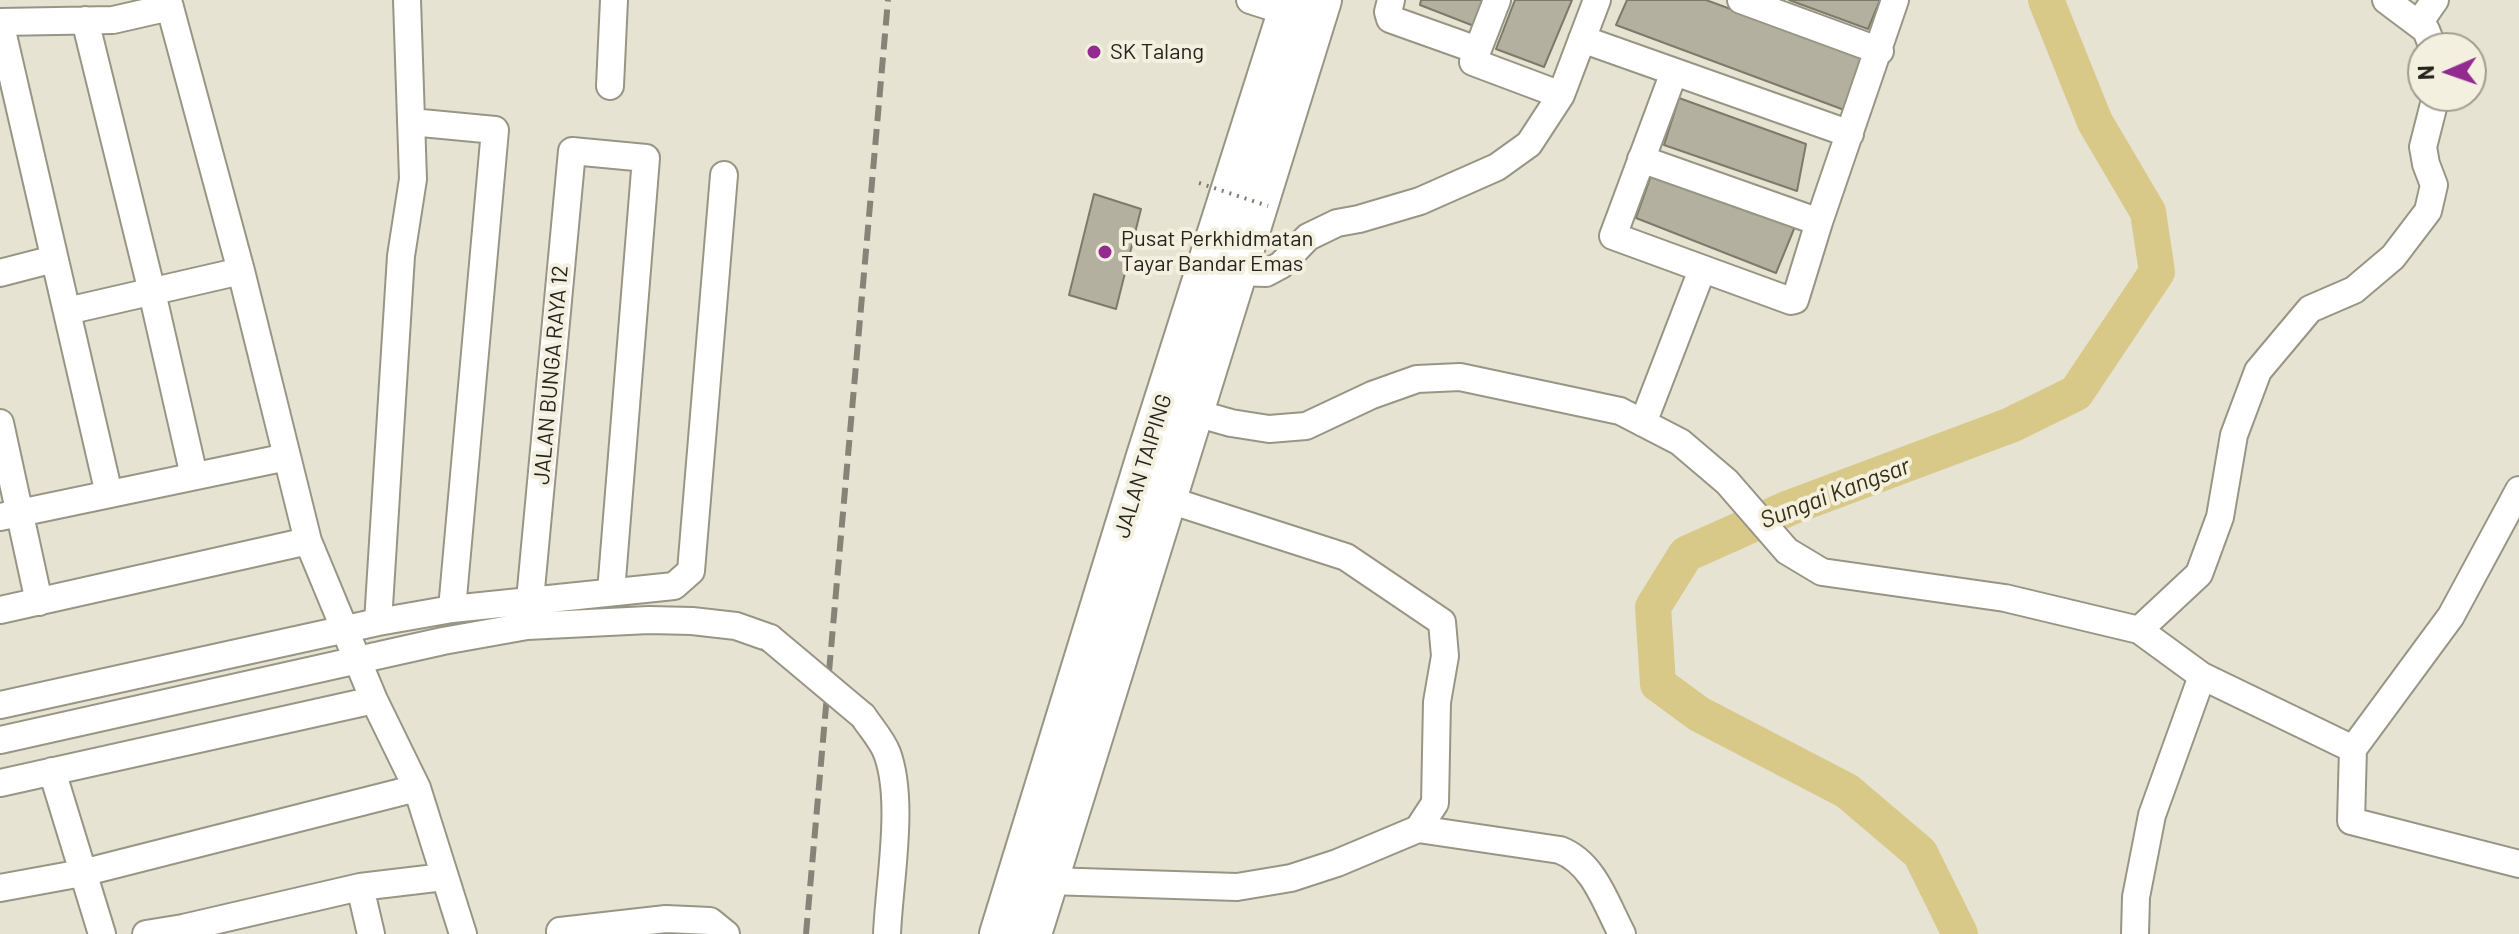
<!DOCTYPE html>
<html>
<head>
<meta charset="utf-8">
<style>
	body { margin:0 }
	#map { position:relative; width:2519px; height:934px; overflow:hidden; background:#e7e3d2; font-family:Barlow,sans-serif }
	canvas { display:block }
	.north { position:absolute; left:2407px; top:32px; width:80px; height:80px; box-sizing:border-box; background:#f4f0df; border:2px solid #a19e91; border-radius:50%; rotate:268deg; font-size:22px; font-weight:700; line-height:32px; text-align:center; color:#24231d }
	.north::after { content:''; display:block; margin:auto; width:28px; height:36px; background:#922a8f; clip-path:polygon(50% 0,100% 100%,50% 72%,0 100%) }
</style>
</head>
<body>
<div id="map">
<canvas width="2519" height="934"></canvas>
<div class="north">N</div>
</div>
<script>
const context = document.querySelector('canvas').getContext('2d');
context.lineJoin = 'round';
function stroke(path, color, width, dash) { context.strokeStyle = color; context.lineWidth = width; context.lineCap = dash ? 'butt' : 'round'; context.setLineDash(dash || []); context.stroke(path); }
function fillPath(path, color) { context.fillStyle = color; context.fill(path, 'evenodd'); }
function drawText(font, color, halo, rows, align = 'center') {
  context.font = font + ' Barlow,sans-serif'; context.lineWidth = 8; context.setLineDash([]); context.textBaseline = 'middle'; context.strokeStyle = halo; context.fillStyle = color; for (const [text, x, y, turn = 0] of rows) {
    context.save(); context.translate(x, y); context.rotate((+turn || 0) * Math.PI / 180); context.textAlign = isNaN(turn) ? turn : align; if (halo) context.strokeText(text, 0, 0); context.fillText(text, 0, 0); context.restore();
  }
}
stroke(new Path2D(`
	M1960 934 1920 853 1847 791 1699 714 1658 684 1653 607 1686 554 1789 508 2011 425 2076 393 2157 272 2148 212 2095 122 2046 0`), '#d8c989', 36);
const building = new Path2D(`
	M1421 0H1483L1474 26 1420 5Z
	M1515 0H1572L1544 67 1496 49Z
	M1627 0H1706L1865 58 1847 111 1616 25Z
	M1789 0H1880L1868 29Z
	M1679 98 1806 144 1797 191 1664 145Z
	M1652 173 1796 224 1776 273 1636 218Z
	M1094 194 1141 209 1116 309 1069 295Z`);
fillPath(building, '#b4b0a0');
stroke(building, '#7e7a6b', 2);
const minor = new Path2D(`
	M168 0 241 271 308 541 374 700 417 788 463 934
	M1250 0 1300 16
	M1391 0 1388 12 1390 19 1477 50
	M1497 0 1473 62 1561 95
	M1741 0 1880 51
	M2386 0 2426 30 2433 48
	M85 20 152 292 194 476
	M0 22 109 494
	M0 22 113 20 170 7
	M2419 23 2435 0
	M1582 39 1850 134
	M1674 72 1613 236 1791 301 1795 300 1819 222 1895 0
	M610 86 614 0
	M411 122 495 130 452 609
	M1641 159 1819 222
	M1237 272 1266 273 1281 265 1308 237 1337 223 1359 219 1420 201 1497 167 1529 144 1561 95 1597 0
	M0 273 54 259
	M67 311 241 271
	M1178 408 1231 423 1269 429 1306 426 1372 395 1417 379 1460 377 1620 411 1680 442 1727 482 1787 551 1822 572 2005 598 2139 630 2199 574 2220 517 2234 435 2258 371 2310 309 2354 290 2393 257 2428 211 2434 185 2426 164 2423 147 2436 96
	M0 423 39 602
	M1643 423 1702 270
	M0 517 287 457
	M530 600 572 151 646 158 611 592
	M0 610 308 541
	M378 622 452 609 674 586 691 571 724 175
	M2139 630 2202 676
	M0 705 378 622 401 256 413 179 407 0
	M863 716C871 728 882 740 887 753 905 801 889 883 887 934
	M0 740 443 641 527 626 649 620 692 621 736 626 770 638
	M2353 749 2451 616 2519 490
	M2353 749 2351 821 2519 864
	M52 771 102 934
	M0 783 374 700
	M1418 829 1560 850C1594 863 1606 904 1622 934
	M1049 881 1237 887 1291 878 1337 863 1418 829 1435 803 1437 702 1445 656 1442 622 1346 557 1166 499
	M360 887 371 934
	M0 888 82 873 417 788
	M560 931 666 919 710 921 726 934
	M146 934 183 928 360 887 444 877
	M2135 934 2136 897 2152 815 2202 676 2353 749`);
const highway = new Path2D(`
	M999 934 1146 456 1291 0
	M1032 934 1322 0`);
stroke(minor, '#999585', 30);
stroke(highway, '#999585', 42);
stroke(minor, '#fff', 26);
stroke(highway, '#fff', 38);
stroke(new Path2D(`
	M806 934 888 0`), '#868378', 6, [16, 8]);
const minorBridge = new Path2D(`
	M770 638 863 716`);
stroke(minorBridge, '#999585', 30, []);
stroke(new Path2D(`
	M1199 183 1268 206`), '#807d72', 4, [2, 6]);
stroke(minorBridge, '#fff', 26);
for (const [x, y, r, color] of [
	[1094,52,8,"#922a8f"],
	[1105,252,8,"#922a8f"]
]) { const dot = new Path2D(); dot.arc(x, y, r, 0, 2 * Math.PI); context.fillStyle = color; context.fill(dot); stroke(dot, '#f4f0df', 3); }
drawText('22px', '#24231d', '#f4f0df', [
	["SK Talang",1110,52],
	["Pusat Perkhidmatan",1121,239],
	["Tayar Bandar Emas",1121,264]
], 'left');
drawText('22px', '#24231d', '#f4f0df', [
	["JALAN BUNGA RAYA 12",551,375,-85],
	["JALAN TAIPING",1143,466,-73]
]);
drawText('italic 24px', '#373013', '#f4f0df', [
	["Sungai Kangsar",1835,493,-21]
]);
</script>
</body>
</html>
